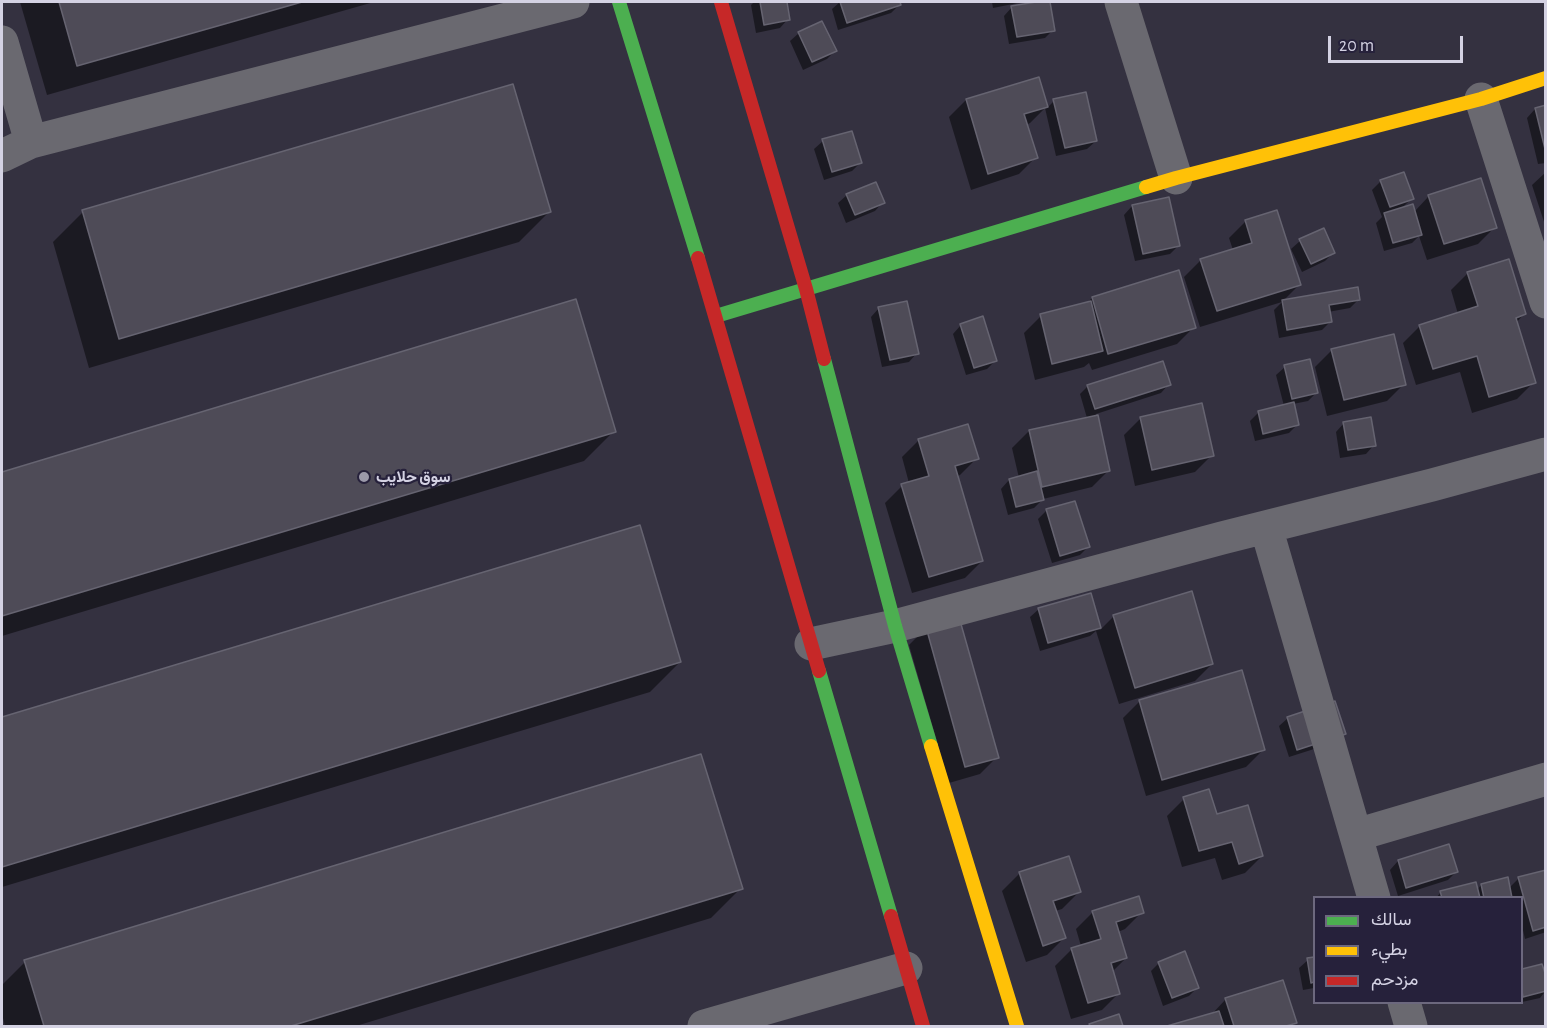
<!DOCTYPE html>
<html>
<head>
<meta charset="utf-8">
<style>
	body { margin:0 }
	#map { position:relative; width:1547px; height:1028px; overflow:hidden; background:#343140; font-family:"Alegreya Sans",Vazirmatn,sans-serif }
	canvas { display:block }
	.frame { position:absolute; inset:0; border:3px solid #d4d2e3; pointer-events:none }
	.legend { position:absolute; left:1313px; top:896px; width:210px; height:108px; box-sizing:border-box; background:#26213b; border:2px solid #6c687e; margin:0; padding:8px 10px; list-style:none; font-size:18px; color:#d4d2e3 }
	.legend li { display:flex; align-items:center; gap:12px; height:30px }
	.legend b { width:30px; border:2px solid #6c687e }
	.scale { position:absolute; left:1328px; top:36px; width:135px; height:27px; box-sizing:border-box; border:3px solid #d4d2e3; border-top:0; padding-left:8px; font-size:18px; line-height:21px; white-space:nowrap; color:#d4d2e3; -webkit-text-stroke:4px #26213b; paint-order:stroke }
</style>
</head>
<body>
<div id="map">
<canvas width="1547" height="1028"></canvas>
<div class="frame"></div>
<ul class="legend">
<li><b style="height:8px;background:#4caf50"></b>سالك</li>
<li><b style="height:8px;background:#ffc107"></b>بطيء</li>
<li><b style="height:8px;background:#c62828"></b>مزدحم</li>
</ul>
<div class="scale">20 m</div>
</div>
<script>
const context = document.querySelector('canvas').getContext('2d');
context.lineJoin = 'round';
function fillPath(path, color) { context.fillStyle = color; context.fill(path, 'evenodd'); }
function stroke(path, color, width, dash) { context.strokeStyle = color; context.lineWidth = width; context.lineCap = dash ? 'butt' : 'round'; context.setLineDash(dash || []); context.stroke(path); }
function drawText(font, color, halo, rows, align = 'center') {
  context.font = font + ' "Alegreya Sans",Vazirmatn,sans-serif'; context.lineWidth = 4.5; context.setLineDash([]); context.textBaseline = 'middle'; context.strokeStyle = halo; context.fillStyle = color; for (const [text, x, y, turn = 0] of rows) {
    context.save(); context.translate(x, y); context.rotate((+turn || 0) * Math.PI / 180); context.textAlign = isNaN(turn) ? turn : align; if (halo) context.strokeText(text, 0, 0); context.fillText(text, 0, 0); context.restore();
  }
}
fillPath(new Path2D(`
	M20 2H374L47 95Z
	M754 2H785L788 19 780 28 756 33 751 5Z
	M840 2H899L900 4 891 13 838 30 832 9Z
	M992 2H1023L993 8Z
	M1048 2 1053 30 1045 38 1009 44 1004 16 1012 7Z
	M799 33 835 51 827 59 803 70 790 41Z
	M1038 78 1047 108 1054 101 1096 141 1087 149 1056 156 1045 108 1030 123 1026 125 1036 157 1019 174 971 190 949 117 966 100Z
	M1546 106V163L1538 164 1527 118 1535 109Z
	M823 141 861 162 852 171 824 180 814 149Z
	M1546 172V228L1532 185Z
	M1403 174 1412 198 1401 209 1414 212 1429 196 1495 227 1478 244 1427 260 1419 236 1412 243 1384 251 1376 223 1382 217 1372 190 1380 182Z
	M847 195 883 202 875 211 846 223 838 203Z
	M1132 206 1179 245 1170 254 1135 261 1124 215Z
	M83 212H549L519 242 89 368 53 242Z
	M1246 221 1299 285 1283 301 1359 299 1350 308 1328 312 1330 322 1322 330 1279 338 1274 310 1282 302 1200 327 1184 277 1201 260 1233 250 1229 238Z
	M1300 241 1333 253 1325 261 1302 272 1291 249Z
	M1468 273 1524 314 1516 323 1534 382 1517 399 1472 413 1460 372 1416 385 1403 343 1420 326 1458 314 1451 290Z
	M1092 298 1194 327 1177 344 1092 370 1089 363 1084 367 1035 380 1024 333 1041 316 1086 304Z
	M575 301 614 431 584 461 2 636V474Z
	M879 308 917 353 909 362 882 367 871 317Z
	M961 325 996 360 987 369 966 375 953 334Z
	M1332 350 1404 384 1387 401 1327 416 1315 367Z
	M1285 367 1317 392 1308 401 1293 404 1297 425 1289 433 1255 441 1250 421 1258 413 1284 406 1276 375Z
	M1169 384 1161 393 1096 414 1109 470 1092 487 1043 499 1034 508 1008 515 1001 489 1009 480 1019 478 1012 448 1029 431 1087 418 1080 394 1088 386Z
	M1141 418 1212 455 1195 472 1135 486 1124 435Z
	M1344 423 1374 445 1366 454 1340 458 1336 432Z
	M919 440 977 458 960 475 956 477 982 561 965 578 912 593 885 503 902 486 909 483 902 457Z
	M1047 510 1088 547 1080 555 1052 563 1038 519Z
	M639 527 680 662 650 692 2 887V718Z
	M1090 595 1100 630 1114 616 1212 664 1195 681 1119 704 1096 631 1090 636 1040 651 1030 617 1039 609Z
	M926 628 997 757 980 774 949 783 909 645Z
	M1140 701 1263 750 1246 767 1146 796 1123 718Z
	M1288 718 1336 742 1289 757 1279 726Z
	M1184 799 1216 816 1262 856 1245 873 1222 880 1215 858 1182 867 1167 816Z
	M1448 846 1456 872 1448 880 1398 896 1390 870 1398 861Z
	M1068 858 1079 892 1062 909 1055 911 1064 938 1047 955 1026 962 1002 891 1019 874Z
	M1546 876V932L1525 939 1522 926V898H1436L1441 892 1477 890 1481 885 1509 888 1519 878Z
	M741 888 711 918 356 1026H5L2 1014V985L25 962Z
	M1093 912H1142L1125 929 1118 932 1126 958 1112 972 1119 993 1102 1010 1071 1019 1055 966 1072 949 1081 946 1076 929Z
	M1314 958V988L1303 990 1299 968 1308 960Z
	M1159 963 1197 988 1189 996 1163 1006 1151 971Z
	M1541 965 1546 981V995L1544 993 1540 998 1522 1002V971Z
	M1226 999 1295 1023 1291 1026H1172L1211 1015Z`), '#0007');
const building = new Path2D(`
	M59 2H302L77 66Z
	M760 2H787L790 20 764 25Z
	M840 2H900L901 5 847 23Z
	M1036 2H1050L1055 31 1017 37 1011 6Z
	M822 21 837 51 812 62 798 32Z
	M1039 77 1048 107 1024 114 1038 158 988 174 966 99Z
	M513 84 551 212 119 339 82 210Z
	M1086 92 1097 141 1065 148 1053 99Z
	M1546 105V153L1535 108Z
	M852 131 862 163 832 172 822 139Z
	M1404 172 1414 199 1390 207 1380 180Z
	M1481 178 1497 228 1444 244 1428 195Z
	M876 182 885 203 855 215 846 194Z
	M1169 197 1180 246 1143 254 1132 205Z
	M1413 204 1422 235 1393 243 1384 213Z
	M1277 210 1301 285 1217 311 1200 259 1252 243 1245 220Z
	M1324 228 1335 253 1311 264 1299 239Z
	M1509 259 1526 314 1516 318 1536 383 1489 397 1477 356 1433 369 1419 325 1478 306 1467 272Z
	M1179 270 1196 328 1108 354 1092 297Z
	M1358 287 1360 300 1329 305 1332 322 1287 330 1282 300Z
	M576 299 616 432 2 616V472Z
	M907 301 919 354 890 360 878 307Z
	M1091 301 1103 351 1052 364 1040 314Z
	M983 316 997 361 974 368 960 324Z
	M1394 334 1406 385 1344 400 1331 349Z
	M1310 359 1318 393 1292 399 1284 365Z
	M1163 361 1171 385 1095 409 1087 385Z
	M1294 402 1299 425 1263 434 1258 411Z
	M1202 403 1214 456 1152 470 1140 417Z
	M1098 415 1110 471 1042 487 1029 430Z
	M1371 417 1376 446 1348 450 1343 422Z
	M968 424 979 459 955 466 983 561 929 577 901 484 929 476 918 439Z
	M1037 471 1044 500 1016 507 1009 479Z
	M1075 501 1090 547 1060 556 1046 509Z
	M640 525 681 662 2 867V717Z
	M1192 591 1213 664 1135 688 1113 615Z
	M1091 593 1101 628 1048 643 1038 608Z
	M959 617 999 758 965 767 926 627Z
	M1242 670 1265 750 1162 780 1139 700Z
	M1335 701 1346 734 1297 750 1287 717Z
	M701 754 743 889 291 1026H44L24 960Z
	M1209 789 1217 814 1248 805 1263 856 1239 864 1232 842 1199 851 1183 797Z
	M1449 844 1458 872 1406 888 1398 860Z
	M1069 856 1081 892 1053 901 1066 938 1043 946 1019 872Z
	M1546 870V927L1533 931 1518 877Z
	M1508 877 1512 898H1484L1481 884Z
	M1476 882 1480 898H1442L1440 891Z
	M1139 896 1144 913 1116 922 1127 958 1111 963 1120 994 1088 1003 1071 948 1101 939 1092 911Z
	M1185 951 1199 988 1172 998 1158 962Z
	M1314 957V982L1311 983 1307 958Z
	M1542 964 1546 976V991L1523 997 1522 991V969Z
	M1283 980 1297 1023 1286 1026H1234L1225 998Z
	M1219 1011 1224 1026H1167Z
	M1119 1014 1123 1026H1090L1089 1024Z`);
fillPath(building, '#4e4b57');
stroke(building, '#666471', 1.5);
stroke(new Path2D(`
	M1121 2 1176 178
	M2 42 31 142
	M1481 99 1546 302
	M2 156 31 142 573 2
	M1266 527 1374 898
	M811 644 895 626 1222 538 1432 485 1546 454
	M1356 835 1546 779
	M1404 1002 1411 1026
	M704 1026 906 968`), '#6a6970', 33);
stroke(new Path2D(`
	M619 2 698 258
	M716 316 1146 187
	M824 359 895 626 931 746
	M819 671 891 916`), '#4caf50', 14);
stroke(new Path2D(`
	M1146 187 1176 178 1481 99 1546 78
	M931 746 1017 1026`), '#ffc107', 14);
stroke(new Path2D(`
	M721 2 806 289 824 359
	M698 258 819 671
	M891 916 923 1026`), '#c62828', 14);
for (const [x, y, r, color] of [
	[364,477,6,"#9c9aaa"]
]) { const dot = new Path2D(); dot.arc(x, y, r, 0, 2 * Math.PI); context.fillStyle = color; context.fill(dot); stroke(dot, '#26213b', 2); }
drawText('bold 16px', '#d4d2e3', '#26213b', [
	["سوق حلايب",376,477]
], 'left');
</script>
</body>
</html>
